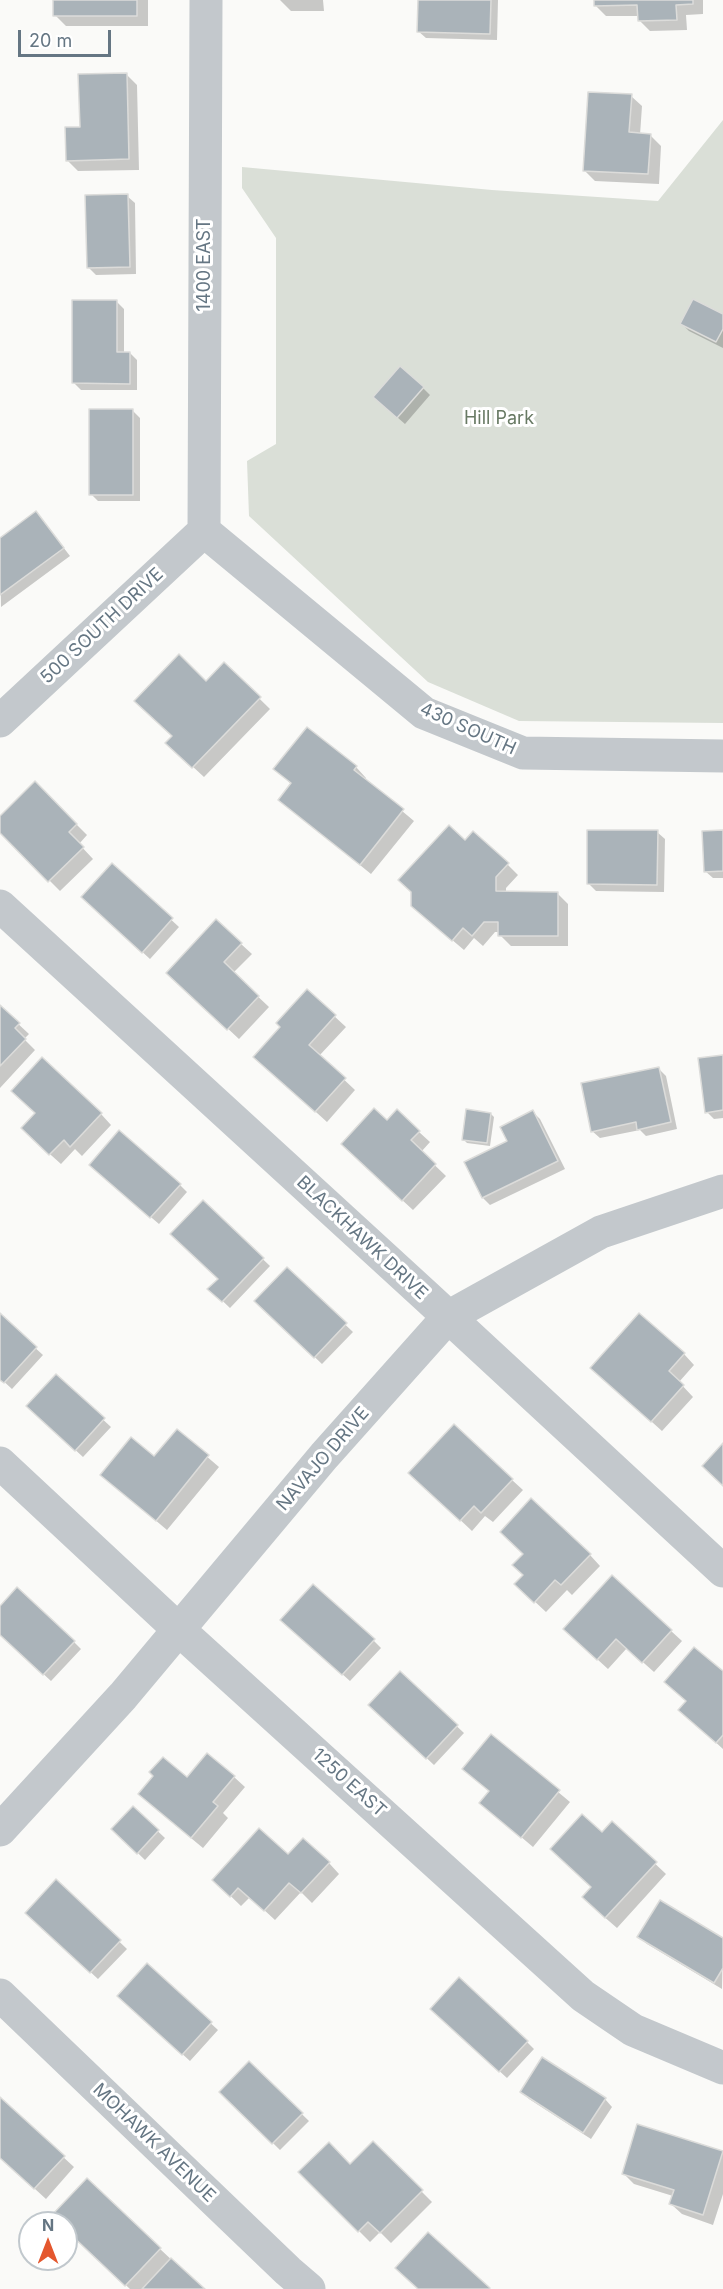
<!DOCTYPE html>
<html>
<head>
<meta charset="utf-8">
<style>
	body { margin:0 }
	#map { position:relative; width:723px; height:2289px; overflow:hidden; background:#fafaf8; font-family:Inter,sans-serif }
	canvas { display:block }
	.north { position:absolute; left:18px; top:2211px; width:60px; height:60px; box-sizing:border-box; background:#fff; border:2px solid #c1c8cd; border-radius:50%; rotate:0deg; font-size:16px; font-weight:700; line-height:24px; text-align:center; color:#657683 }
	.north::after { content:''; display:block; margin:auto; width:21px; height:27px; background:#e4572e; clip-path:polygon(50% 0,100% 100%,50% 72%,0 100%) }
	.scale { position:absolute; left:18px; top:30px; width:93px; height:27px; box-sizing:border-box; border:3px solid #657683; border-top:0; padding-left:8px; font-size:18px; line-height:21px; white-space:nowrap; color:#657683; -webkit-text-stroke:4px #fff; paint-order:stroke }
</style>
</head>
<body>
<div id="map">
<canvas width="723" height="2289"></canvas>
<div class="north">N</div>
<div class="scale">20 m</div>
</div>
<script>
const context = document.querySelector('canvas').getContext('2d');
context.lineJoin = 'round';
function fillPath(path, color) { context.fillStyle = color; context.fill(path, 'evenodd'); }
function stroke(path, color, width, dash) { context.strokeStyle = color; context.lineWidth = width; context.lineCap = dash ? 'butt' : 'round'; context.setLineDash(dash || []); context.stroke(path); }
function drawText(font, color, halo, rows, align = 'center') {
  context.font = font + ' Inter,sans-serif'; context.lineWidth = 6; context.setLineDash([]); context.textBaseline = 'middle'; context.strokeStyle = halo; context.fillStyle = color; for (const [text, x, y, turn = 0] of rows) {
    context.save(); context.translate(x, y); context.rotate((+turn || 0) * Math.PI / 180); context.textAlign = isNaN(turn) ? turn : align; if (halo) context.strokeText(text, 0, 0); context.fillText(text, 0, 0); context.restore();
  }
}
fillPath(new Path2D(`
	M723 120V723L519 721 428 682 249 516 247 461 276 444V238L242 188V167L492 190 658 201Z`), '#dadfd7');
fillPath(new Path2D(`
	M55 0H148V26H66L55 15Z
	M323 0 324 11H291L280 0Z
	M419 0H498L497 40 426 38 418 31Z
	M596 0H703V14L686 15 687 30 650 31 639 20V16H606L596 6Z
	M126 74 137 85 139 170 78 171 67 160 81 128Z
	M631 96 642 106 640 135H650L661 146 659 184 595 181 584 170Z
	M127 196 135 203 136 274 96 275 88 267Z
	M117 302 124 309V353H130L137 360V390H81L73 382Z
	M723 316V348L689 331 682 324Z
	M423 388 430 395 405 424 382 404Z
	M133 411 140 418V501H98L91 494Z
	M43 521 70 556 1 607 0 540Z
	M224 664 270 709 204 777 178 753 174 736 206 683Z
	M356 767 366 778 365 780 414 821 371 874 280 800 292 785 275 769Z
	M35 783 87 835 79 844 93 859 60 891 0 831V818Z
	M657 832 665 839 664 892 596 891 588 883Z
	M723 832V878H713L705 871Z
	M465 842 508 865 518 875 506 888V893H557L568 904V946H511L500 935V932H495L483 946 474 938 464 950 424 916Z
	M112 865 179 927 150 959 90 904Z
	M241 944 252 954 233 973 269 1007 239 1039 179 983Z
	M307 991 346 1027 319 1056 355 1090 327 1122 266 1067 282 1027Z
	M0 1007 29 1034 24 1039 35 1050 0 1088Z
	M723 1056V1118L714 1119 707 1112Z
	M659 1069 666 1076 677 1129 646 1136 640 1130 600 1138 592 1131Z
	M533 1112 540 1119 565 1169 490 1205 483 1198 466 1163 509 1142Z
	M101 1114 111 1125 82 1156 75 1149 61 1164 33 1139Z
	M491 1114 494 1117 490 1146 467 1143 463 1139Z
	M387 1122 419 1132 430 1142 421 1152 446 1176 413 1210 353 1155Z
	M98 1172 180 1185 187 1192 159 1224Z
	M203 1202 270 1266 230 1308 210 1289 220 1279Z
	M287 1269 353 1332 322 1364 256 1301Z
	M0 1316 43 1355 12 1389 0 1378Z
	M684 1354 694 1365 679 1382 693 1397 662 1431 603 1378Z
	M56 1376 111 1427 83 1457 35 1413Z
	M177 1431 219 1467 167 1530 102 1475 155 1458Z
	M512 1480 523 1490 493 1522 485 1516 472 1531 421 1483Z
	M590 1555 600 1566 572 1595 567 1590 546 1612 516 1584Z
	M612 1577 682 1641 654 1672 627 1648 608 1669 575 1639Z
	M0 1608 74 1642 81 1649 51 1681 0 1634Z
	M289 1627 373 1640 381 1648 350 1681Z
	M400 1673 464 1733 434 1765 370 1705Z
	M723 1673V1749L680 1710 688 1701Z
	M491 1736 570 1802 533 1847 481 1803 490 1792Z
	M234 1777 245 1787 223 1813 228 1818 203 1848 151 1805 188 1779Z
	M133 1808 165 1838 145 1860 113 1829Z
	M612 1823 666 1874 617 1928 594 1908 593 1887 602 1834Z
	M288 1856 329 1863 339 1874 312 1903 301 1892 275 1920 250 1897 241 1906 214 1880Z
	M56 1881 127 1949 98 1979 34 1920Z
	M639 1937 723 1939 722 1989 647 1944Z
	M147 1965 218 2030 190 2061 126 2003Z
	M439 2016 527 2042 534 2049 507 2078Z
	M543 2059 605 2099 612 2107 591 2139 529 2099 521 2091Z
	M249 2063 309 2121 280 2150 221 2092Z
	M0 2099 74 2167 46 2199 0 2157Z
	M373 2143 432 2202 391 2243 380 2232 370 2242 300 2172 350 2166Z
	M723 2153V2194L713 2225 682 2214 671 2204 673 2196 634 2184 623 2173Z
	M53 2216 160 2249 203 2289H130L66 2229V2223H60Z`), '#0003');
const building = new Path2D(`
	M53 0H137V16H53Z
	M418 0H491L490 34 417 32Z
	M594 0H693V4L676 5 677 20 638 21 637 5 594 6Z
	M127 73 129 159 66 161 65 127H80L78 74Z
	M588 92 632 94 629 132 651 134 648 174 583 171Z
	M128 194 130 267 87 268 85 195Z
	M693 299 723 314V329L716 342 680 324Z
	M72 300H117V352H130V384L72 383Z
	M400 366 424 387 397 418 373 397Z
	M89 409H133V495H89Z
	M36 511 64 548 0 595V538Z
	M179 654 206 681 224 662 261 697 192 768 165 743 172 736 134 701Z
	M307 727 357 766 354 770 404 809 360 865 278 800 291 783 273 769Z
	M35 781 77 824 69 832 84 847 48 882 0 833V816Z
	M449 825 465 840 473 831 509 863 496 877V891L558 892V936H498V922H484L472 936 463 928 452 941 411 906V892L398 880Z
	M587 830H658L657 885 587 884Z
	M723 830V871L704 872 702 831Z
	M112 863 173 918 142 953 81 897Z
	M216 919 242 943 224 962 259 996 227 1030 166 973Z
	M307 989 336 1015 309 1045 346 1078 315 1112 253 1057 280 1027 276 1023Z
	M0 1005 20 1023 15 1028 26 1039 0 1066Z
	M723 1055V1110L705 1113 698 1058Z
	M42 1057 102 1113 70 1147 64 1140 49 1155 21 1128 35 1113 11 1091Z
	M659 1067 671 1122 637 1130 636 1122 591 1132 581 1083Z
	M374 1108 387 1120 397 1109 420 1131 411 1140 436 1164 402 1201 341 1144Z
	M466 1109 491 1113 487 1143 462 1140Z
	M533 1110 558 1161 482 1198 464 1162 507 1141 500 1127Z
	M119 1130 181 1184 150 1218 89 1165Z
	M203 1200 264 1258 222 1302 207 1289 218 1279 170 1234Z
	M287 1267 347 1323 314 1358 254 1301Z
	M0 1313 37 1347 4 1383 0 1380Z
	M639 1313 685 1353 669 1371 684 1385 651 1422 590 1368Z
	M56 1374 105 1418 75 1451 26 1406Z
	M454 1424 513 1479 481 1513 474 1506 460 1521 408 1473Z
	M177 1429 209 1455 156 1521 100 1475 131 1437 154 1456Z
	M723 1443V1486L702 1466Z
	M531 1498 591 1554 561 1585 555 1580 534 1603 514 1584 523 1575 512 1565 523 1554 500 1532Z
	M612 1575 672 1630 642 1663 616 1639 597 1660 563 1629Z
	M313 1584 375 1639 342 1675 280 1620Z
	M17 1587 75 1641 43 1675 0 1635V1606Z
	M694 1647 723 1671V1735L716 1743 678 1710 686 1701 664 1682Z
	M400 1671 458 1725 426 1759 368 1705Z
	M491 1734 560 1790 521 1838 479 1803 489 1791 462 1769Z
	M207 1753 235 1776 213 1802 218 1806 191 1838 138 1794 153 1776 149 1772 163 1757 187 1777Z
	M133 1806 159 1830 137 1854 111 1829Z
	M582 1814 602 1832 612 1821 657 1862 605 1918 582 1897 591 1887 550 1849Z
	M259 1828 288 1854 303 1838 330 1862 301 1893 289 1883 264 1911 238 1888 230 1897 212 1880Z
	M56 1879 121 1940 90 1973 25 1913Z
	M660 1900 723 1938V1968L714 1983 637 1937Z
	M147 1963 212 2022 182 2055 117 1996Z
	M459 1977 528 2041 499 2072 430 2009Z
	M542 2057 606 2098 583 2133 520 2092Z
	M249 2061 303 2113 272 2144 219 2092Z
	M0 2097 65 2156 34 2189 0 2158Z
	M637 2124 723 2151 703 2215 669 2204 674 2190 622 2174Z
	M373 2141 423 2190 380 2233 368 2222 358 2232 298 2172 329 2142 350 2164Z
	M87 2178 161 2248 125 2286 66 2230V2223H58L51 2216Z
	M428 2232 490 2288 489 2289H418L395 2268Z
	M171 2258 205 2289H142Z`);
fillPath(building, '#aab3b9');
stroke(building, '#dcdcda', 1.5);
stroke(new Path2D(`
	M204 531 424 713 523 753 723 756
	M204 531 206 0
	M0 721 204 531
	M0 906 427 1297 723 1571
	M0 1463 178 1629 583 1996 633 2030 723 2068
	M0 1830 123 1696 324 1456 448 1317 601 1232 723 1191
	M0 1995 288 2271 309 2289`), '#c3c8cc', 33);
drawText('18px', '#657683', '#fff', [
	["1400 EAST",205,265,-90],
	["500 SOUTH DRIVE",102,626,-43],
	["430 SOUTH",468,729,24],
	["BLACKHAWK DRIVE",362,1238,43],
	["NAVAJO DRIVE",323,1459,-49],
	["1250 EAST",349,1783,42],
	["MOHAWK AVENUE",154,2143,44]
]);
drawText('18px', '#687a64', '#fff', [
	["Hill Park",499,419]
]);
</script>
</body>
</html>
